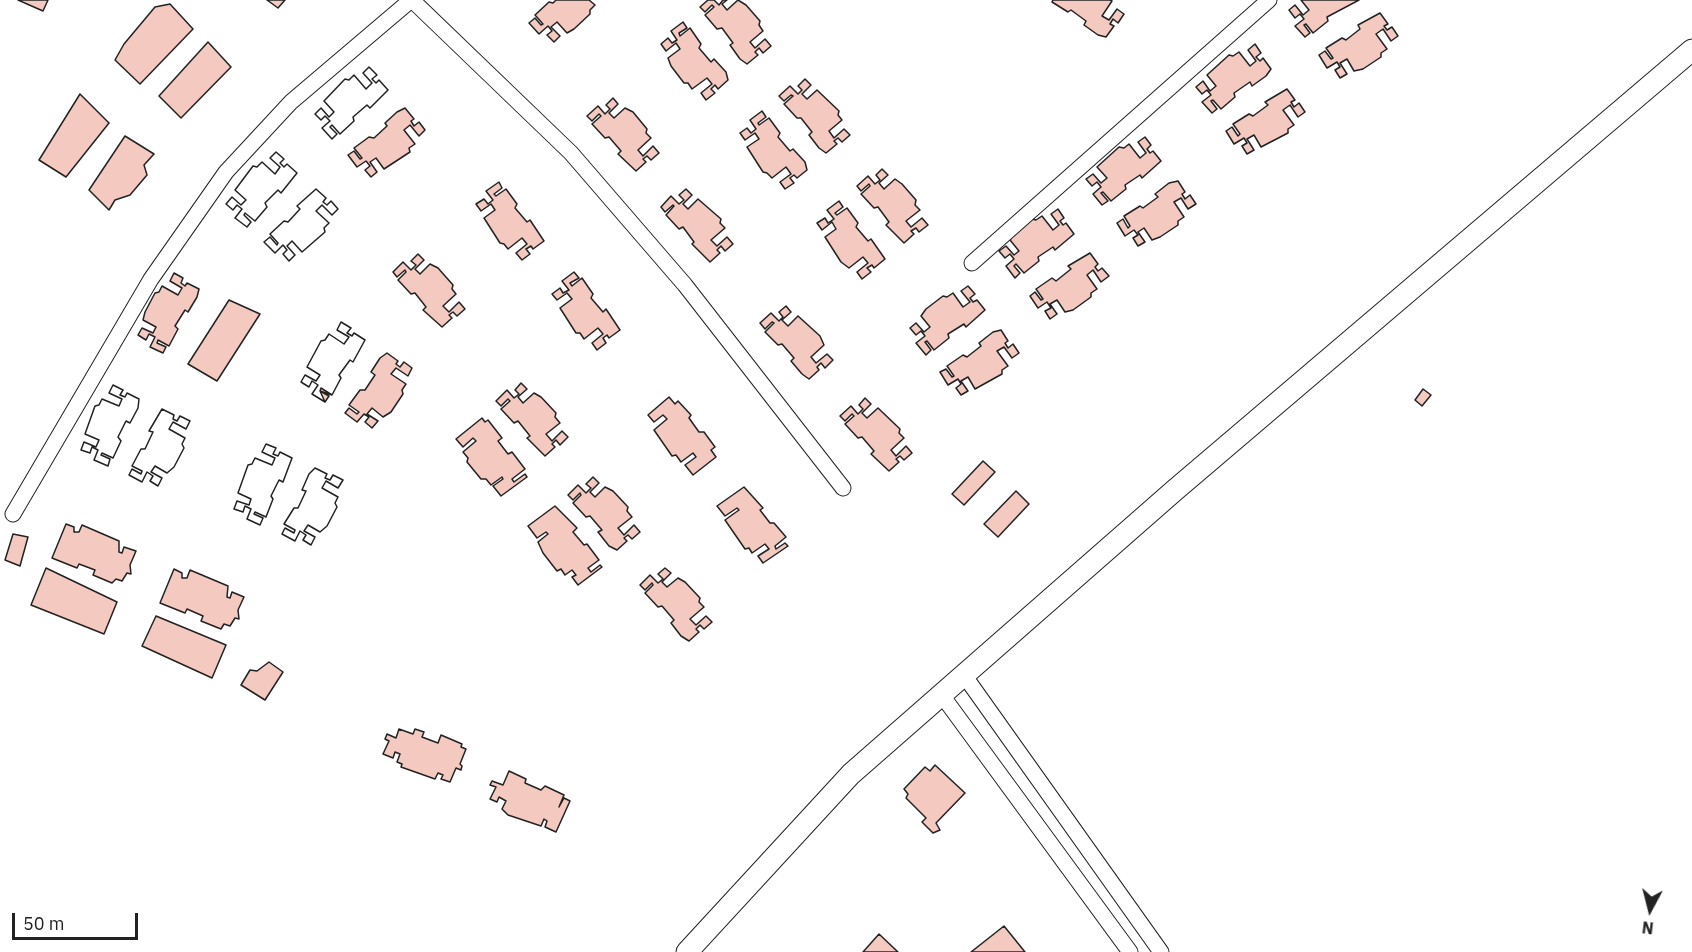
<!DOCTYPE html>
<html>
<head>
<meta charset="utf-8">
<style>
	body { margin:0 }
	#map { position:relative; width:1692px; height:952px; overflow:hidden; background:#fff; font-family:"IBM Plex Sans",sans-serif }
	canvas { display:block }
	.north { position:absolute; left:1620px; top:880px; width:60px; height:60px; -webkit-text-stroke:4px #fff; paint-order:stroke; rotate:187deg; font-size:16px; font-weight:700; line-height:24px; text-align:center; color:#222 }
	.north::after { content:''; display:block; margin:auto; width:21px; height:27px; background:#222; clip-path:polygon(50% 0,100% 100%,50% 72%,0 100%) }
	.scale { position:absolute; left:12px; top:913px; width:126px; height:27px; box-sizing:border-box; border:3px solid #222; border-top:0; padding-left:8px; font-size:18px; line-height:21px; white-space:nowrap; color:#222; -webkit-text-stroke:4px #fff; paint-order:stroke }
</style>
</head>
<body>
<div id="map">
<canvas width="1692" height="952"></canvas>
<div class="north">N</div>
<div class="scale">50 m</div>
</div>
<script>
const context = document.querySelector('canvas').getContext('2d');
context.lineJoin = 'round';
function fillPath(path, color) { context.fillStyle = color; context.fill(path, 'evenodd'); }
function stroke(path, color, width, dash) { context.strokeStyle = color; context.lineWidth = width; context.lineCap = dash ? 'butt' : 'round'; context.setLineDash(dash || []); context.stroke(path); }
const building = new Path2D(`
	M18 0H48L43 11Z
	M267 0H285L278 8Z
	M556 0H589L595 5 590 10V14L574 29 567 33 557 22 551 27 560 36 554 42 547 35 552 31 548 26 539 34 529 23 535 18 541 25 543 24 535 15 549 2 553 3Z
	M708 0H714L719 5 723 0H727L722 4 727 10 738 0 746 5 760 21 759 25 763 31 750 42 755 48 765 39 771 46 763 53 759 48 755 52 758 55 747 64 740 59 730 45 733 43 722 28 717 29 705 15 714 7 712 5 705 12 700 7Z
	M1053 0H1110L1112 1 1102 16 1109 20 1117 9 1124 14 1118 23 1113 19 1110 24 1114 26 1106 37 1098 35 1084 25 1086 21 1071 10 1068 12 1052 2Z
	M1301 0H1359L1327 17 1328 21 1313 33 1306 24 1304 25 1310 33 1305 37 1295 26 1304 19 1300 14 1295 18 1289 10 1295 5 1303 15 1309 10Z
	M170 4 193 29 140 84 115 60 124 44 155 7Z
	M1380 13 1388 24 1384 26 1387 30 1392 27 1398 36 1391 41 1383 29 1376 34 1387 49 1381 53V57L1363 69 1354 71 1347 59 1340 63 1347 74 1340 78 1335 70 1340 67 1337 62 1327 68 1319 55 1325 51 1331 59 1333 58 1326 48 1342 38 1346 40 1360 29 1358 25Z
	M683 22 687 28 679 33 680 36 690 28 701 44 699 48 711 62 714 59 726 72 728 80 718 89 715 85 711 89 715 93 706 100 701 93 712 84 707 78 692 89 688 83H684L671 66 668 58 680 49 676 43 666 51 661 44 668 38 672 43 677 40 671 31Z
	M208 42 231 67 181 118 159 96Z
	M1255 44 1261 53 1256 57 1260 61 1263 58 1271 69 1266 76 1252 86 1250 82 1234 93 1235 97 1221 109 1213 100 1211 101 1217 109 1212 113 1202 102 1211 95 1207 90 1202 94 1196 87 1203 81 1210 91 1216 86 1207 75 1229 55 1233 56 1239 52 1250 66 1256 61 1248 50Z
	M369 67 377 75 372 79 376 83 379 80 388 90 370 108 367 105 353 117 354 121 340 134 332 125 330 127 337 134 332 139 322 128 330 121 325 116 321 120 315 114 321 108 329 117 334 112 324 101 345 79 349 80 354 75 366 89 372 83 363 73Z
	M369 67 377 75 372 79 376 83 379 80 388 90 370 108 367 105 353 117 354 121 340 134 332 125 330 127 337 134 332 139 322 128 330 121 325 116 321 120 315 114 321 108 329 117 334 112 324 101 345 79 349 80 354 75 366 89 372 83 363 73Z
	M805 79 811 85 802 94 807 99 817 90 839 111 838 115 842 120 829 131 834 138 844 129 850 135 842 142 838 138 834 141 837 144 826 153 819 148 809 135 812 132 801 118H797L784 104 793 96 791 95 784 101 779 96 790 86 798 94 802 90 798 86Z
	M1287 89 1295 100 1291 102 1294 107 1299 103 1305 112 1298 117 1290 105 1283 110 1294 125 1288 129V133L1261 147 1254 135 1247 139 1254 150 1247 154 1242 146 1247 143 1244 138 1234 144 1226 131 1232 127 1238 136 1240 134 1233 124 1249 114 1253 116 1268 105 1265 102Z
	M80 94 109 123 66 177 39 160Z
	M613 98 618 104 609 113 614 118 625 108 633 112 647 129 646 133 651 138 638 150 643 156 653 146 659 153 651 160 647 156 643 159 646 162 636 171 618 154 621 151 609 137 605 138 592 124 601 116 599 114 592 121 587 116 598 106 605 114 610 109 606 105Z
	M405 108 414 119 411 121 414 126 419 122 425 130 419 136 410 125 404 130 415 144 409 148 410 152 384 169 376 158 370 162 377 172 371 177 365 170 370 166 366 161 357 167 348 155 354 151 360 159 362 158 354 148 369 137 374 138 387 126 385 123 397 112Z
	M762 111 766 117 758 123 759 125 769 118 780 133 778 137 790 151 793 149 805 162 807 170 797 178 794 175 790 178 794 183 785 189 780 182 791 174 786 167 772 178 767 173 763 172 747 147 759 139 755 133 745 140 740 133 747 128 751 133 756 129 750 120Z
	M125 136 154 154 144 165 147 175 130 195 115 200 109 210 89 190Z
	M1145 137 1151 145 1147 149 1150 153 1153 151 1161 161 1142 178 1140 175 1125 185 1126 189 1111 201 1103 192 1101 193 1108 201 1102 205 1093 194 1101 187 1097 182 1092 186 1086 179 1093 174 1101 183 1107 178 1097 167 1119 147 1124 148 1129 144 1140 158 1146 153 1138 142Z
	M276 152 284 159 280 163 284 167 287 164 297 173 281 193 278 190 265 203 267 207 255 221 245 213 244 215 251 222 247 227 235 218 242 209 237 205 233 210 226 204 232 197 241 205 246 200 235 190 253 166 257 167 262 162 275 174 280 167 270 158Z
	M276 152 284 159 280 163 284 167 287 164 297 173 281 193 278 190 265 203 267 207 255 221 245 213 244 215 251 222 247 227 235 218 242 209 237 205 233 210 226 204 232 197 241 205 246 200 235 190 253 166 257 167 262 162 275 174 280 167 270 158Z
	M882 169 888 175 879 183 884 189 895 179 902 184 916 200 915 205 920 210 906 221 911 227 922 218 928 225 919 232 916 228 911 231 914 234 904 243 886 225 889 222 878 207 874 208 861 194 870 186 869 184 861 191 857 186 868 176 875 184 880 180 876 175Z
	M1178 181 1185 192 1182 194 1185 199 1190 195 1196 204 1188 209 1181 198 1174 202 1184 217 1178 221V225L1160 237 1152 240 1144 228 1138 232 1145 242 1138 246 1133 238 1138 235 1134 230 1125 236 1117 223 1123 219 1128 228 1130 226 1124 216 1140 206 1143 208 1158 197 1155 194 1169 183Z
	M499 182 502 188 494 194 496 196 506 189 517 204 515 208 527 222 530 220 544 241 533 249 531 246 526 249 530 254 522 260 516 253 527 244 522 238 508 249 504 244 500 243 484 218 495 210 491 204 481 211 476 204 484 199 488 204 493 200 486 191Z
	M316 189 326 198 323 202 327 205 331 201 338 209 332 215 322 205 316 211 329 223 324 228 325 232 302 252 292 241 287 246 295 255 289 261 283 254 287 250 283 245 275 253 264 242 270 237 277 245 278 243 270 234 284 221 288 222 300 209 297 206Z
	M316 189 326 198 323 202 327 205 331 201 338 209 332 215 322 205 316 211 329 223 324 228 325 232 302 252 292 241 287 246 295 255 289 261 283 254 287 250 283 245 275 253 264 242 270 237 277 245 278 243 270 234 284 221 288 222 300 209 297 206Z
	M686 189 692 195 683 204 688 209 698 199 721 219 720 223 725 228 711 240 717 246 727 237 733 244 725 251 721 246 717 250 720 253 710 262 692 244 694 242 683 227 679 229 666 215 674 206 673 205 665 212 661 207 671 196 679 204 684 200 679 195Z
	M839 201 843 207 835 213 837 215 847 208 858 223 856 227 868 241 871 239 885 259 874 268 872 265 867 268 871 272 862 279 857 272 868 263 863 257 849 268 841 262 825 237 836 229 832 222 822 230 817 223 825 218 828 223 834 219 827 210Z
	M1058 209 1064 218 1060 221 1063 225 1066 223 1074 234 1055 250 1053 247 1038 257 1039 261 1024 273 1016 264 1014 266 1020 273 1015 278 1006 266 1014 259 1010 254 1005 258 999 251 1006 246 1014 255 1019 251 1010 240 1015 232 1032 219 1036 220 1042 216 1053 230 1059 225 1051 214Z
	M1090 253 1098 264 1095 267 1098 271 1102 268 1109 276 1101 282 1093 270 1087 275 1097 289 1091 293V297L1073 310 1065 312 1057 300 1050 304 1057 314 1050 319 1045 311 1051 308 1047 302 1038 308 1030 296 1035 292 1041 300 1043 299 1036 289 1052 278 1056 281 1071 269 1068 266Z
	M418 254 424 260 415 269 420 274 430 264 438 268 453 285 452 289 456 294 443 306 449 312 459 302 465 309 457 316 453 312 449 315 452 318 442 327 423 310 426 307 415 293 411 294 398 280 406 272 405 270 397 277 393 272 403 262 411 270 416 265 411 261Z
	M574 272 579 278 570 283 572 286 582 278 593 294 591 298 603 312 606 309 620 330 609 338 607 335 603 338 606 343 597 350 592 343 603 334 598 328 584 339 580 333H576L560 308 572 299 567 293 557 300 552 294 560 288 563 293 569 290 562 281Z
	M174 273 183 278 181 283 185 286 187 283 199 289 197 297 188 312 185 310 175 326 178 329 169 346 158 340 157 343 166 347 163 353 150 347 155 337 149 334 146 340 138 335 142 328 153 333 156 327 143 320 145 312 155 293 159 292 162 286 178 295 182 288 170 281Z
	M968 286 975 294 970 298 973 302 977 300 985 310 966 327 964 324 948 334 949 338 934 350 927 341 925 342 931 350 926 355 916 343 925 336 921 331 916 335 910 328 916 323 924 332 930 327 921 316 926 309 943 296 947 297 953 293 963 307 970 302 961 291Z
	M229 300 260 314 217 381 188 364Z
	M786 306 791 312 782 320 788 326 798 316 820 336 824 345 811 357 816 363 827 354 833 360 825 368 821 363 817 367 819 370 809 379 802 374 791 361 794 358 782 344 778 345 765 332 774 323 772 322 765 329 760 323 771 313 779 321 783 317 779 312Z
	M341 322 351 328 347 333 352 336 354 333 365 340 353 362 350 360 339 375 341 378 332 395 321 388 320 391 329 396 325 402 312 394 318 385 312 381 309 387 301 382 305 375 316 381 320 375 307 367 321 341 325 340 329 334 344 344 349 337 337 330Z
	M341 322 351 328 347 333 352 336 354 333 365 340 353 362 350 360 339 375 341 378 332 395 320 391 325 402 312 394 318 385 312 381 309 387 301 382 305 375 316 381 320 375 307 367 321 341 325 340 329 334 344 344 349 337 337 330Z
	M1001 330 1008 341 1005 343 1008 348 1013 344 1019 353 1012 358 1004 347 997 351 1008 366 1002 370V374L975 389 968 377 961 381 968 391 961 395 956 388 961 384 958 379 948 385 940 372 946 369 952 377 954 376 947 366 963 355 967 357 981 346 979 343 993 332Z
	M387 353 398 361 396 364 400 367 404 362 412 368 408 376 396 368 391 374 406 384 402 390 403 394 391 412 383 417 372 408 367 414 378 421 372 428 365 422 369 417 364 414 357 422 345 413 349 408 357 414 359 412 349 405 360 390H365L375 375 371 372 380 358Z
	M521 383 527 389 518 397 523 403 534 393 541 397 556 413 555 417 560 423 546 434 552 441 562 431 568 437 560 445 556 440 552 444 555 447 545 456 527 438 530 436 518 421 514 423 501 409 510 401 508 399 501 406 496 401 507 390 514 398 519 394 515 390Z
	M113 385 123 390 120 395 125 397 127 393 139 399 138 408 130 423 126 421 118 437 121 441 113 458 102 453 101 455 110 459 108 466 94 460 98 450 92 447 90 453 81 450 84 442 96 447 99 440 85 434 95 406 99 405 102 399 119 406 122 399 109 393Z
	M113 385 123 390 120 395 125 397 127 393 139 399 138 408 130 423 126 421 118 437 121 441 113 458 102 453 101 455 110 459 108 466 94 460 98 450 92 447 90 453 81 450 84 442 96 447 99 440 85 434 95 406 99 405 102 399 119 406 122 399 109 393Z
	M1423 389 1431 395 1422 406 1415 400Z
	M669 397 675 404 678 401 691 415 689 418 699 432H704L715 447 711 450 716 457 693 475 685 465 696 457 693 453 681 462 676 455 672 456 654 430 667 419 663 415 654 422 648 415Z
	M865 398 871 404 862 413 867 418 878 408 900 429 899 433 904 438 891 450 896 456 906 446 912 453 904 460 900 456 896 459 899 462 889 471 871 454 874 451 862 437 858 438 845 424 854 416 852 414 845 421 840 416 851 406 858 414 863 409 859 405Z
	M162 409 174 415 173 419 177 421 180 416 190 421 186 429 173 422 169 429 185 438 182 444 184 448 174 467 167 473 155 466 151 472 162 478 158 486 150 481 153 476 147 472 142 482 129 475 132 469 141 474 142 471 132 466 141 449H145L153 432 149 431Z
	M162 409 174 415 173 419 177 421 180 416 190 421 186 429 173 422 169 429 185 438 182 444 184 448 174 467 167 473 155 466 151 472 162 478 158 486 150 481 153 476 147 472 142 482 129 475 132 469 141 474 142 471 132 466 141 449H145L153 432 149 431Z
	M482 418 485 422 488 420 502 438 498 441 508 454 512 452 525 469 512 479 514 482 525 474 527 477 501 496 493 486 503 479 502 477 491 485 486 479H481L467 462 468 458 463 452 476 441 473 438 463 447 456 439Z
	M266 444 276 448 273 454 278 456 280 452 292 458 283 482 279 480 271 496 273 499 266 517 255 512 254 514 263 518 260 525 247 519 251 509 245 506 243 512 234 509 237 501 249 505 251 499 238 493 248 465 252 464 255 458 272 465 275 458 262 452Z
	M266 444 276 448 273 454 278 456 280 452 292 458 283 482 279 480 271 496 273 499 266 517 255 512 254 514 263 518 260 525 247 519 251 509 245 506 243 512 234 509 237 501 249 505 251 499 238 493 248 465 252 464 255 458 272 465 275 458 262 452Z
	M983 461 995 472 964 505 952 494Z
	M315 468 327 474 325 478 330 480 333 475 343 480 338 488 326 481 322 488 338 497 335 503 337 507 327 526 320 532 308 525 304 531 315 537 311 545 303 540 306 535 300 531 295 541 282 534 285 528 294 533 295 530 284 524 294 508H298L306 491 302 490 309 474Z
	M315 468 327 474 325 478 330 480 333 475 343 480 338 488 326 481 322 488 338 497 335 503 337 507 327 526 320 532 308 525 304 531 315 537 311 545 303 540 306 535 300 531 295 541 282 534 285 528 294 533 295 530 284 524 294 508H298L306 491 302 490 309 474Z
	M593 477 599 483 590 492 595 497 605 487 613 491 628 507 627 511 632 517 618 528 624 535 634 525 640 532 632 539 628 535 624 538 627 541 617 550 609 546 598 532 602 530 590 516 586 517 573 503 581 495 580 493 573 500 568 495 578 485 586 493 591 488 586 484Z
	M744 487 763 508 760 510 770 523H774L786 537 775 546 776 549 785 543 788 546 763 563 758 556 769 549 765 544 752 553 749 548 745 549 725 520 739 510 737 508 725 516 717 506Z
	M1016 491 1029 504 998 537 984 524Z
	M555 506 577 528 573 532 584 545 587 544 599 560 588 568 591 572 600 565 602 567 578 585 572 577 576 575 572 570 565 575 561 569 557 571 543 553 538 542 548 534 546 532 537 538 528 526Z
	M66 524 74 527V532H79L82 525 119 541V552L122 553 124 547 136 551 130 565 131 574 127 573 122 581 116 579 112 583 93 575 95 570 79 564 77 568 52 558Z
	M13 534 28 537 20 566 5 560Z
	M46 568 117 602 104 634 31 605Z
	M665 568 671 573 662 582 667 587 678 578 685 582 700 598 699 602 704 607 690 619 696 625 706 616 712 622 704 629 700 625 696 629 699 632 689 641 681 636 671 623 674 620 662 606 658 607 645 593 653 585 652 583 645 590 640 585 650 575 658 583 663 579 658 574Z
	M174 569 182 573V578H187L190 570 228 586 227 597 230 598 232 592 244 597 238 610 239 619 235 618 230 626 224 624 221 629 201 621 203 616 187 609 185 613 160 603Z
	M156 616 226 645 212 678 142 646Z
	M269 662 283 672 265 700 241 685 250 670 257 671Z
	M399 729 413 734 415 729 424 732 422 737 438 743 441 735 462 744 461 747 466 749 460 764 462 766 461 770 456 768 450 782 441 779 443 775 438 773 435 779 401 767 402 764 397 762 400 754 395 752 393 758 383 754 389 741 385 739 387 734 396 738Z
	M935 765 965 793 936 823 940 830 933 833 922 822 926 818 906 798 908 794 904 789 925 767 930 771Z
	M509 771 526 779 525 783 541 790 545 786 564 795 559 807 564 798 570 801 556 832 545 827 547 821 544 819 541 826 508 815 502 809 506 801 499 797 497 802 490 799 496 787 490 785 492 781 503 785Z
	M1004 926 1025 952H971Z
	M879 934 898 952H863Z`);
fillPath(building, '#f3c9c0');
stroke(building, '#222', 1.5);
const street = new Path2D(`
	M412 0 571 153 685 285 843 488
	M972 263 1269 0
	M13 514 151 279 226 172 291 102 411 0
	M964 675 1161 952
	M941 694 1130 952`);
const secondary = new Path2D(`
	M687 952 851 774 1175 490 1692 50`);
stroke(street, '#222', 17);
stroke(secondary, '#222', 23);
stroke(street, '#fff', 15);
stroke(secondary, '#fff', 21);
</script>
</body>
</html>
